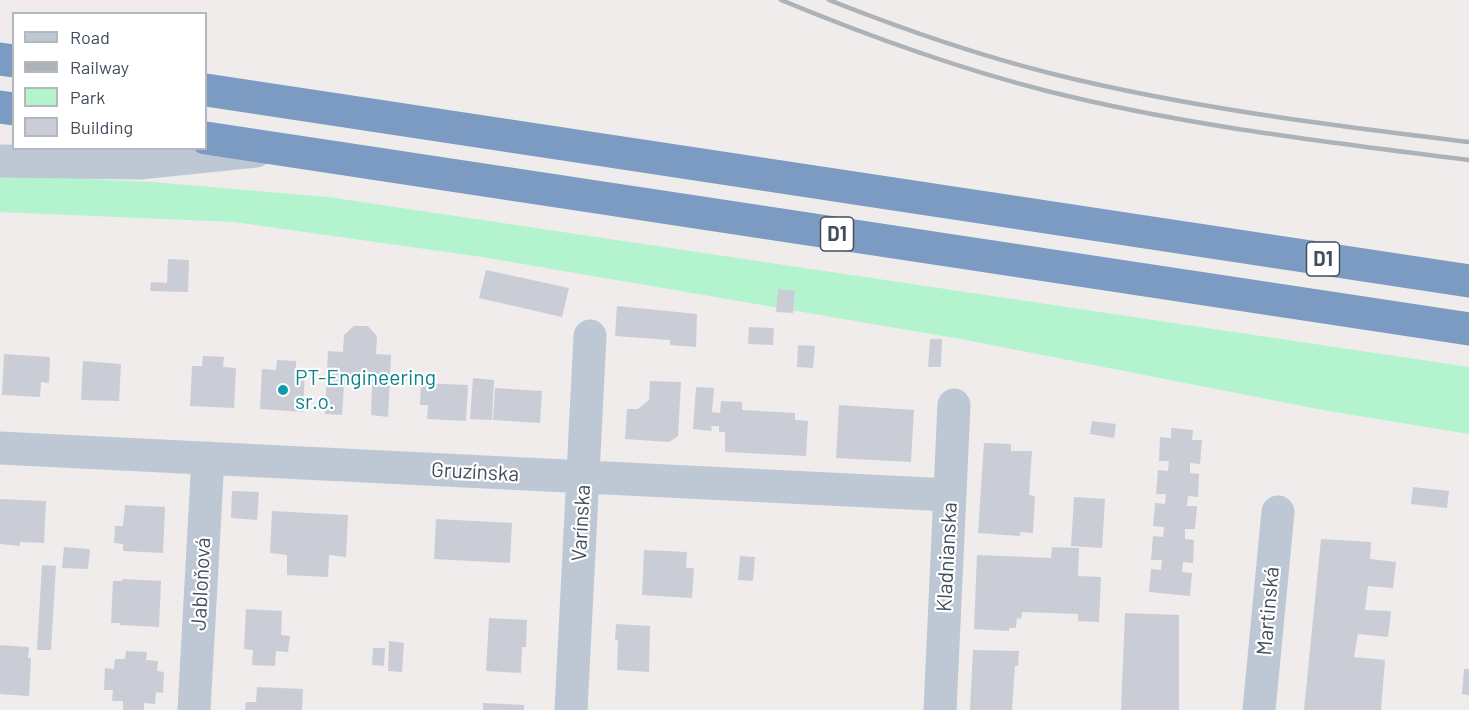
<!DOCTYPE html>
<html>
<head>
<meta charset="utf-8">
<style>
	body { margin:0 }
	#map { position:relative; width:1469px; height:710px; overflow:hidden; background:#efeceb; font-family:Barlow,sans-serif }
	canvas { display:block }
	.legend { position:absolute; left:12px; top:12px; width:195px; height:138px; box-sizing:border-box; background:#fff; border:2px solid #b3b8bd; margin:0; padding:8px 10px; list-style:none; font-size:18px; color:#424e5b }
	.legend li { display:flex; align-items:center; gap:12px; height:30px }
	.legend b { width:30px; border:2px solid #b3b8bd }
</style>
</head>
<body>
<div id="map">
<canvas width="1469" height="710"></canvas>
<ul class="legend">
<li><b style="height:8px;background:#bdc8d4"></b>Road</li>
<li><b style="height:8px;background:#adb1b8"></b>Railway</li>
<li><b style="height:16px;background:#b3f4cf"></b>Park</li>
<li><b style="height:16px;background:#cacdd5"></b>Building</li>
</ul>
</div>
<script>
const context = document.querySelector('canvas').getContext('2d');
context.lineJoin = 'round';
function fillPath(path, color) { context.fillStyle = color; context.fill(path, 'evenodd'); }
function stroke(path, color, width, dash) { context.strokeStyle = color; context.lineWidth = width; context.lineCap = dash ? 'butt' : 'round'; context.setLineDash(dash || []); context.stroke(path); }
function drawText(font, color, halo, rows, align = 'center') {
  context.font = font + ' Barlow,sans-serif'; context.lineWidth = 4.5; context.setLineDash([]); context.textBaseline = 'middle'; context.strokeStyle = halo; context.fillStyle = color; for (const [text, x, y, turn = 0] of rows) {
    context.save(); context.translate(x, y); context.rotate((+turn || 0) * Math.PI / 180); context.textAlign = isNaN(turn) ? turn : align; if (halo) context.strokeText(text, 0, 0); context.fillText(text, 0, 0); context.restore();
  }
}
fillPath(new Path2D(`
	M0 175 153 182 328 197 1469 367V434L1328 411 966 340 482 257 234 222 0 212Z`), '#b3f4cf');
fillPath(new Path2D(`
	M168 259 189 260 188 292 150 291 151 282 167 283Z
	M486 270 569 288 562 317 479 298Z
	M778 289 795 291 793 313 776 312Z
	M617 306 697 314 696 347 670 345V340L615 336Z
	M354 326H368L377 336 376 354 391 355 388 417 371 415 372 387 344 385 342 415 325 414 328 351 343 352 344 335Z
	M749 327 774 328 773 345 748 344Z
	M930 339H942L941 367H928Z
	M798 345 815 346 813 368 797 367Z
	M4 354 50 357 49 383 41 382 40 397 2 395Z
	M203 356 224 357 223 367 236 368 234 408 190 406 192 366H202Z
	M277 360 296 361V371H305L303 412 260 409 262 369 276 370Z
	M83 361 121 364 119 401 81 400Z
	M473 378 494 380 492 420 470 419Z
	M650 381 681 382 678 436 669 442 625 439 627 409H638L649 400Z
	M421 383 468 385 466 421 427 419 428 405H420Z
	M696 387 714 388 712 412 720 413 721 401 742 402V410L795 413V420L808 421 806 456 725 452V432H719V426H711L712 431 693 429Z
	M495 388 542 391 540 423 493 420Z
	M839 405 914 410 911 462 836 458Z
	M1092 421 1116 424 1114 438 1090 434Z
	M1171 428 1193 430 1192 440H1202L1200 464 1190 463V473L1199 474 1198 497 1188 496 1187 506H1197L1195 529H1185V539L1194 540 1193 563 1183 562 1182 572 1192 573 1190 596 1149 592 1151 569 1161 570 1162 560H1151L1153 536 1163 537 1164 527 1153 526 1155 503 1165 504 1166 494H1156L1158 470 1168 471 1169 461H1159L1160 437 1171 438Z
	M984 443 1011 444V451H1032L1029 495 1035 496 1033 533 1020 532V536L978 533Z
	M1413 487 1449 491 1447 508 1411 504Z
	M232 491 259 492 257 520 231 518Z
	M1074 497 1105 499 1102 548 1071 546Z
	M0 499 46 501 44 543 20 542V546L0 544Z
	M125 505 165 507 163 553 123 551V544L114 543 115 526H123Z
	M272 511 348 515 346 557 329 555 328 577 287 575V555L270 553Z
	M436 519 512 523 510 563 434 559Z
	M1321 539 1371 542 1370 559 1396 562 1393 588 1368 586 1365 610 1391 611 1388 637 1358 634 1354 657 1385 660 1381 710H1304Z
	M64 547 90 549 88 569 62 568Z
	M1052 547 1079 548 1078 576 1101 577 1099 622 1078 621V614L1022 612 1021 619 1017 618 1016 628H1009V631L974 629 977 555 1051 558Z
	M644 550 687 552 686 568H694L692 598 642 595Z
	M740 556 755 557 753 581 738 580Z
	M42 565 56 566 51 650H37Z
	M122 579 161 581 159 627 120 625V623H111L113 581H122Z
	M246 609 282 611 281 635 290 636 288 652 276 651 275 666 252 665 253 650 244 649Z
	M1125 613 1179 615V710H1121Z
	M489 618 527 620 526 647H522L521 673 486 671Z
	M616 624 650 626 649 672 617 670 618 640H615Z
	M389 641 404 643 402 672 388 671Z
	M0 645 29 647 28 658H31L29 696 0 694Z
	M373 648H385L384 666 372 665Z
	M973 650 1019 651 1018 666H1015L1012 710H970Z
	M126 651 147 652 146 660 158 661 157 671 164 672 163 693 156 692 155 704 144 703V710H123V701H112L113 690H104L105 668 114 669 115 659H125Z
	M1464 669H1469V695L1462 694Z
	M257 687 303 689 302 710H245L246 702H256Z
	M483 703 524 705V710H483Z`), '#cacdd5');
stroke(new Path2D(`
	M0 161 139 163 256 151
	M0 448 950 495
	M194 710 208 458
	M571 710 590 336
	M940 710 954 405
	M1259 710 1278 512`), '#bdc8d4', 33);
stroke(new Path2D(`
	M0 59 14 61
	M206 90 1469 281
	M0 107 14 109
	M206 138 1469 329`), '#7c9bc2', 33);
stroke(new Path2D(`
	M781 0C868 36 956 68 1047 91 1186 126 1328 142 1469 160
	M829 0C902 29 977 55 1053 74 1190 108 1330 125 1469 142`), '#adb1b8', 4.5);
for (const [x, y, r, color] of [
	[283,390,6,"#0f9aa8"]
]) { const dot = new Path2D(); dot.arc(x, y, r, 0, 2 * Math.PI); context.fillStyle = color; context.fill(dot); stroke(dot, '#fff', 2); }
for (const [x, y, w] of [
	[837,234,33],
	[1323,259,33]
]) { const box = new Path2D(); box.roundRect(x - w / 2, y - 17, w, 34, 4.5); context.fillStyle = '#fff'; context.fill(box); stroke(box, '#424e5b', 1.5); }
drawText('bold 20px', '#424e5b', null, [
	["D1",837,234],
	["D1",1323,259]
]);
drawText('21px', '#0d838f', '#fff', [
	["PT-Engineering",295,378],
	["sr.o.",295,402]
], 'left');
drawText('21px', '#424e5b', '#fff', [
	["Gruzínska",475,472,3],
	["Varínska",581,523,-87],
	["Kladnianska",947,557,-87],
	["Jabloňová",201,584,-87],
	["Martinská",1268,611,-85]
]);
</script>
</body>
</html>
